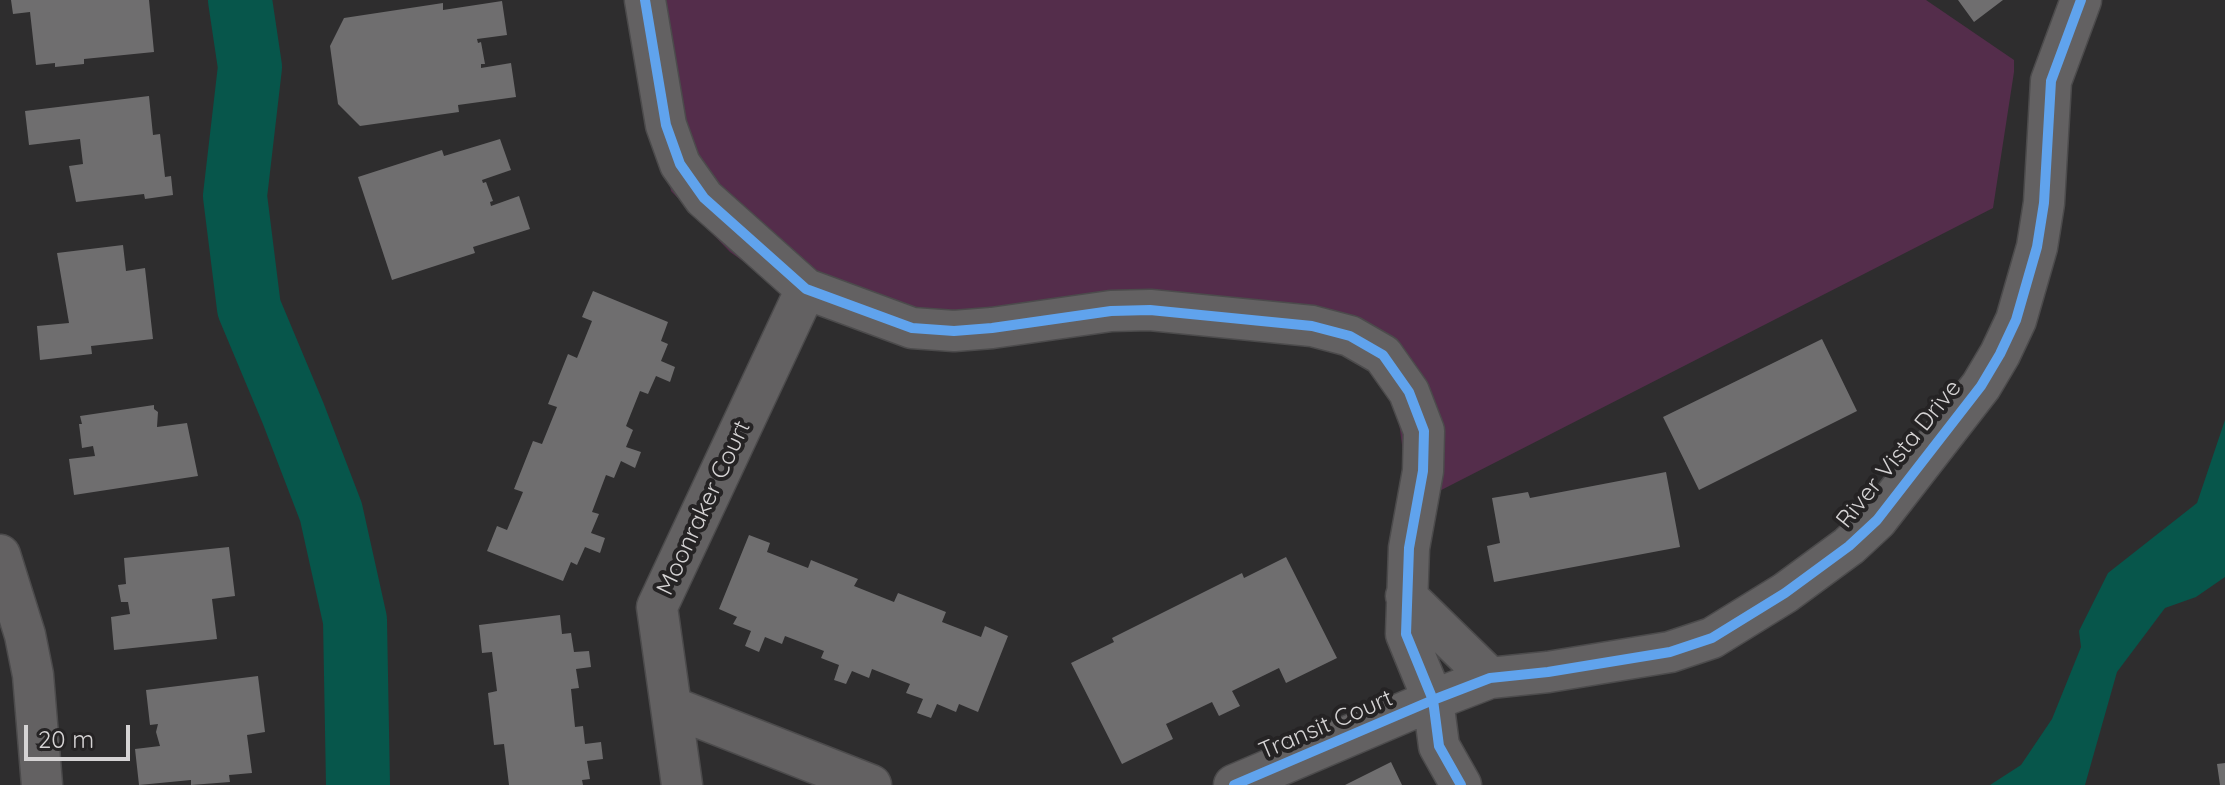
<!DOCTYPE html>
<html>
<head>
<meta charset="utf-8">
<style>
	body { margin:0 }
	#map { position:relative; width:2225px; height:785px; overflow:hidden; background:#2e2d2e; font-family:Quicksand,sans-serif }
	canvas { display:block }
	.scale { position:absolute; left:24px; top:725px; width:106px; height:36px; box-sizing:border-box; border:4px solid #d5d3d4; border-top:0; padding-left:10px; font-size:24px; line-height:28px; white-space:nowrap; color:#d5d3d4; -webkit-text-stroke:6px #252324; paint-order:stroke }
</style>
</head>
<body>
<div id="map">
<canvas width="2225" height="785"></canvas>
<div class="scale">20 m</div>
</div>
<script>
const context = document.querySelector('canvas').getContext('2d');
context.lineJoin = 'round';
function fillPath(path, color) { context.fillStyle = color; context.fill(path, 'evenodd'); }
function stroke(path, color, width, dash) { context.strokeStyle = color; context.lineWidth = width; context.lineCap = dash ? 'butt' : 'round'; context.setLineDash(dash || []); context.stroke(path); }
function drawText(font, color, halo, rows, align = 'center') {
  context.font = font + ' Quicksand,sans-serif'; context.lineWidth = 8; context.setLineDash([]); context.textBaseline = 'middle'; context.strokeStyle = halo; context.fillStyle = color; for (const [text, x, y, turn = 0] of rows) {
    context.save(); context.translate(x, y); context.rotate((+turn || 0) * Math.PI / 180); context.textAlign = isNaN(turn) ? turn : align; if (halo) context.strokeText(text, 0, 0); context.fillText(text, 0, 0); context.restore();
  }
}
fillPath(new Path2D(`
	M636 0H1926L2014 60V72L1993 208 1410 506 1397 407 1377 371 1343 348 1279 333 1066 324 794 297 730 252 671 191Z`), '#542d4b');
fillPath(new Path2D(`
	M2225 420V577L2196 597 2165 608 2117 672 2085 785H1990L2021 765 2052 719 2081 647 2079 631 2108 573 2197 503Z`), '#07564b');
stroke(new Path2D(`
	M240 0 250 67 235 196 249 308 293 413 331 512 355 620 358 785`), '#07564b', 64);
fillPath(new Path2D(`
	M11 0H149L154 52 84 59V64L55 67V63L36 65 30 12 13 14Z
	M1958 0H2003L1974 22Z
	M502 1 507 35 477 39 478 43 481 42 485 64H481V68L511 63 516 97 458 105 459 112 360 126 338 104 330 46 344 18 443 3V10Z
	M149 96 153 135 160 134 165 177 171 176 173 195 145 199 144 194 76 202 69 166 83 164 80 139 29 145 25 111Z
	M500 139 511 170 482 180 483 183 486 182 493 201 490 202 491 206 519 196 530 229 473 247 475 253 392 280 358 177 442 150 444 156Z
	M123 245 126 271 145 268 153 339 91 346 92 354 40 360 37 326 69 323 57 253Z
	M593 291 668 322 661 341 668 344 661 361 675 367 670 382 656 376 648 394 640 391 626 426 633 430 626 447 641 452 635 468 621 461 614 478 606 475 592 512 599 514 591 533 605 538 600 553 585 547 577 565 571 562 563 581 487 551 497 526 507 530 523 492 514 489 533 441 542 444 557 407 548 404 568 354 577 358 592 321 582 317Z
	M1822 339 1857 411 1699 490 1663 417Z
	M154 405V409L158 412 157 427 187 423 198 476 74 495 69 459 95 456 93 446 82 448 79 424H82L80 416Z
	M1666 472 1680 547 1494 582 1487 546 1500 543 1492 498 1528 492 1530 498Z
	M749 535 770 543 767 552 808 568 811 560 858 579 854 586 894 602 898 593 946 612 942 622 981 637 985 626 1008 636 978 712 959 704 956 712 937 704 931 718 917 713 923 699 906 693 910 684 872 669 869 678 852 671 846 684 834 680 839 665 821 658 824 651 785 636 782 644 765 637 759 652 745 646 751 631 733 624 737 617 719 609Z
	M229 547 235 596 212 599 217 639 114 650 111 617 130 614 128 602H121L118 585 126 584 124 558Z
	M1286 557 1337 658 1286 683 1279 668 1232 691 1240 706 1219 716 1212 702 1166 724 1173 739 1122 764 1071 663 1114 642 1112 638 1242 573 1244 578Z
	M560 615 562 634 571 633 574 652 589 651 591 667 576 669 579 688 571 689 575 727 583 726 585 744 601 742 603 759 587 761 590 779 582 780 583 785H509L504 744 494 745 488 693 497 691 492 652 482 653 479 625Z
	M258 676 265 732 247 735 252 773 229 775 230 782 191 785V780L139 785 135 749 160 746 156 732 158 724 150 725 146 690Z
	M1391 762 1402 785H1345Z
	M2225 763V785H2220L2217 764Z`), '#6f6e6f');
const street = new Path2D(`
	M645 0 666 125 680 164 704 198 806 289 912 328 954 331 992 328 1111 311 1150 310 1312 326 1350 336 1383 355 1409 392 1424 431 1423 471 1409 548 1406 634 1433 700 1439 746 1461 785
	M0 555 25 635 33 675 42 785
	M1406 596 1490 678
	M672 707 871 785
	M682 785 657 607 806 289
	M1234 785 1433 700 1490 678 1548 672 1670 652 1712 638 1785 593 1849 546 1877 520 1981 386 2000 354 2016 320 2037 247 2044 203 2051 81 2081 0`);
stroke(street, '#4c4b4c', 43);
stroke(street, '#636162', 40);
stroke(new Path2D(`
	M645 0 666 125 680 164 704 198 806 289 912 328 954 331 992 328 1111 311 1150 310 1312 326 1350 336 1383 355 1409 392 1424 431 1423 471 1409 548 1406 634 1433 700 1439 746 1461 785
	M1234 785 1433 700 1490 678 1548 672 1670 652 1712 638 1785 593 1849 546 1877 520 1981 386 2000 354 2016 320 2037 247 2044 203 2051 81 2081 0`), '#60a3ed', 10);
drawText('24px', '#d5d3d4', '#252324', [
	["River Vista Drive",1899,454,-51],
	["Moonraker Court",704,508,-65],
	["Transit Court",1326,725,-23]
]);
</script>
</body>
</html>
